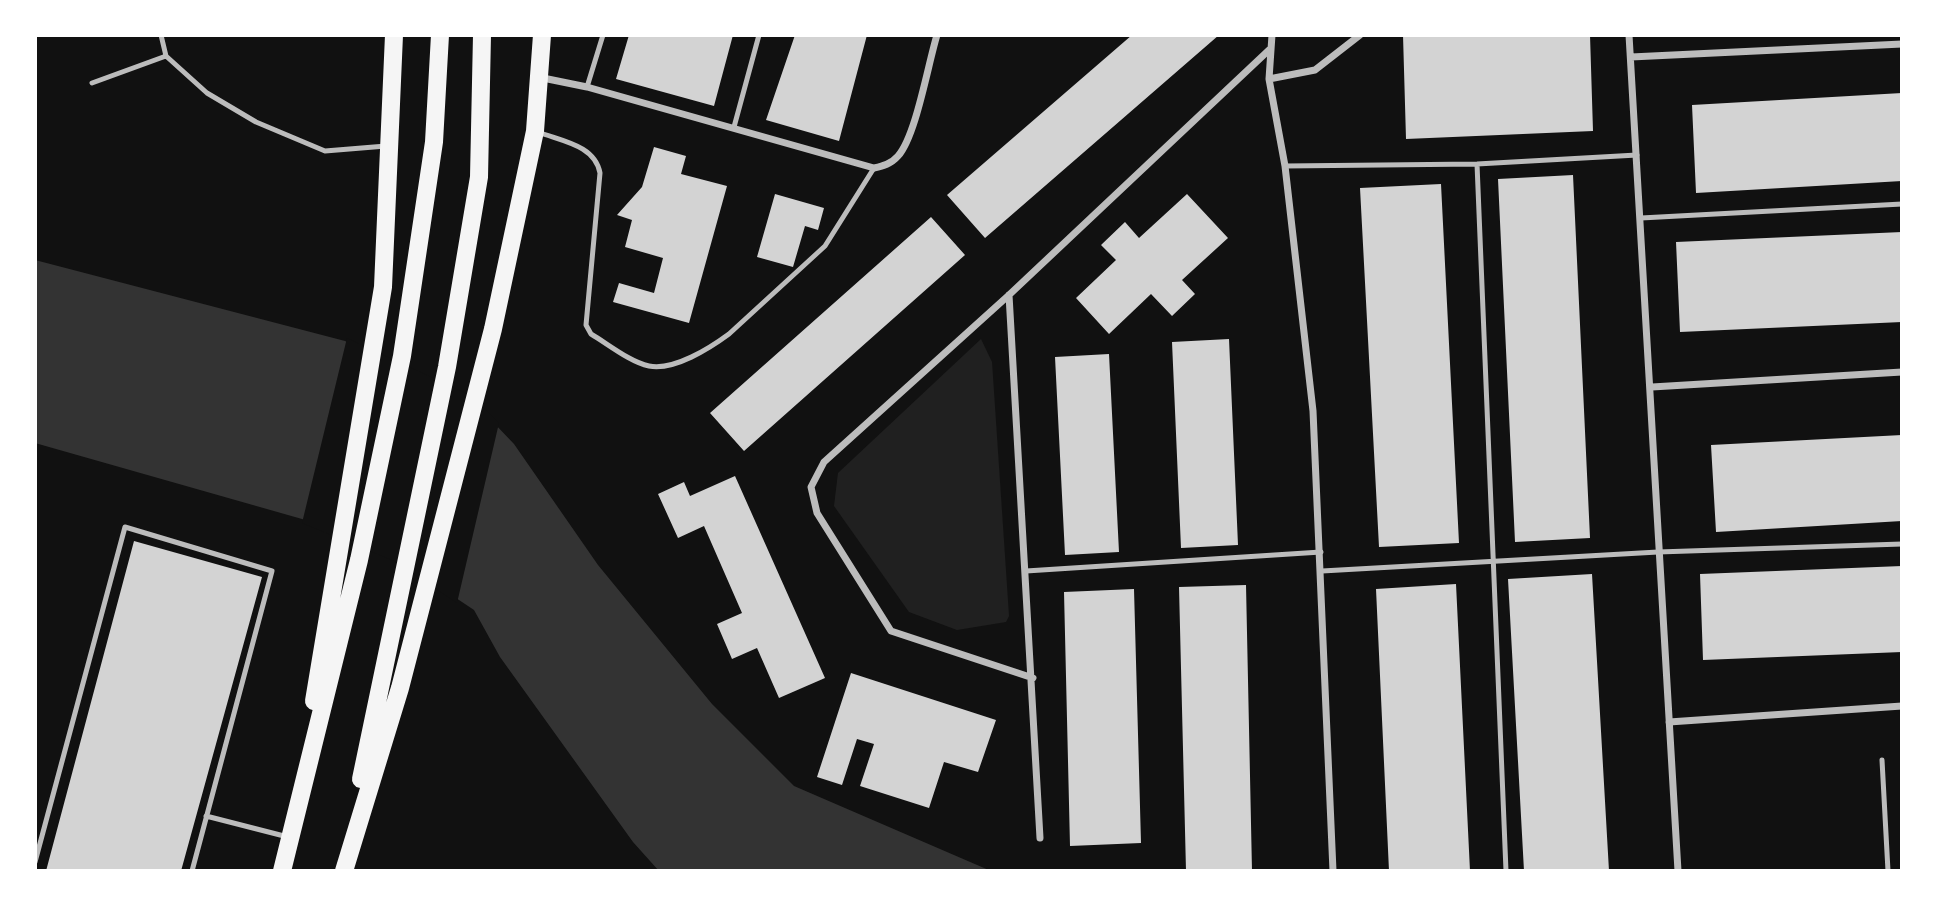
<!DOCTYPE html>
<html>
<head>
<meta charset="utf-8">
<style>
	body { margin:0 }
	#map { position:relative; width:1937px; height:906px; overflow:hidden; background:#111; font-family:"PT Serif",serif }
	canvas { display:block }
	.frame { position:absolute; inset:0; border:37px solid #fff; pointer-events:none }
</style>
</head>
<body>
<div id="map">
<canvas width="1937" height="906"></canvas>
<div class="frame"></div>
</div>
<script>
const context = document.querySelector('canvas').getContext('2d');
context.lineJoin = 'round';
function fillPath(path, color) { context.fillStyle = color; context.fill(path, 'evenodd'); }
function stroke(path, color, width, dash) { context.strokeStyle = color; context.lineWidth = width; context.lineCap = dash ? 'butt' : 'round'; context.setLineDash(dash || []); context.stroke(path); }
fillPath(new Path2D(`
	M981 339 992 362 1009 616 1006 622 957 630 909 612 834 506 838 473Z`), '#202020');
fillPath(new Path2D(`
	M35 260 345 341 471 399 514 444 598 565 712 704 794 786 991 871H659L633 842 500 657 474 610 396 558 302 519 35 443Z`), '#333');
fillPath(new Path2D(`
	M347 338 472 396 499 423 457 603 394 561 302 523Z`), '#111');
fillPath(new Path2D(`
	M629 35H733L714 106 616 79Z
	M795 35H867L839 141 766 120Z
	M1132 35H1219L985 238 947 195Z
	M1403 35H1590L1593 131 1406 139Z
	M1902 93V181L1696 193 1692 105Z
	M654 147 686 156 681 174 727 186 689 323 613 302 619 283 654 293 663 258 625 247 632 220 617 215 642 187Z
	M1573 175 1590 538 1515 542 1498 179Z
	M1441 184 1459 543 1379 547 1360 188Z
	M775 194 824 208 818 230 805 226 793 267 757 257Z
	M1187 194 1228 238 1182 280 1195 294 1172 316 1151 294 1109 334 1076 298 1116 260 1101 245 1125 222 1139 238Z
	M931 217 965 255 744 451 710 413Z
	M1902 232V322L1680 332 1676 242Z
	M1229 339 1238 545 1181 548 1172 342Z
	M1109 354 1119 552 1065 555 1055 357Z
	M1902 435V521L1716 532 1711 445Z
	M735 476 825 678 779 698 757 648 732 659 717 624 742 613 704 526 678 538 658 494 684 482 690 496Z
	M134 541 262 577 181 871H46Z
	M1902 566V652L1703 660 1700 574Z
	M1592 574 1609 871H1524L1508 579Z
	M1456 584 1470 871H1389L1376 589Z
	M1246 585 1252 871H1186L1179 587Z
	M1134 589 1141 843 1070 846 1064 592Z
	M851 673 996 720 978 772 944 762 929 808 860 786 874 744 857 739 842 785 817 777Z`), '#d3d3d3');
stroke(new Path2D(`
	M161 35 166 56 207 93 256 122 325 151 386 146
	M92 83 166 56
	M587 87 603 35
	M734 127 759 35
	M538 132C561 141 595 145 600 173L586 325 591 334C608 344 630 362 649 366 674 371 710 348 729 334L825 246 874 168
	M1477 164 1506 871
	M1285 166 1477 164 1637 155
	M1641 218 1902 204
	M1026 571 1321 552
	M1322 571 1658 552 1902 544
	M1882 760 1888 871
	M206 816 288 837
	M35 862 125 527 272 571 192 871`), '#bcbcbc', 5);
stroke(new Path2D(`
	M1272 35 1269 79 1315 70 1360 35
	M1629 35 1678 871
	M1631 57 1902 44
	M538 77 587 87 874 168C883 166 891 164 898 156 916 136 928 64 937 35
	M1269 79 1285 166 1313 411 1333 871
	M1009 295 1040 838
	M1652 387 1902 372
	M1033 678 891 631 817 513 811 487 824 462 1009 295 1269 50
	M1669 722 1902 706`), '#bcbcbc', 7);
stroke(new Path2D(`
	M314 701 383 287 394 35
	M361 779 447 367 479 177 482 35
	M282 871 359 560 402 356 434 142 440 35
	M344 871 400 688 493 329 535 131 542 35`), '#f5f5f5', 18);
</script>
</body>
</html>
